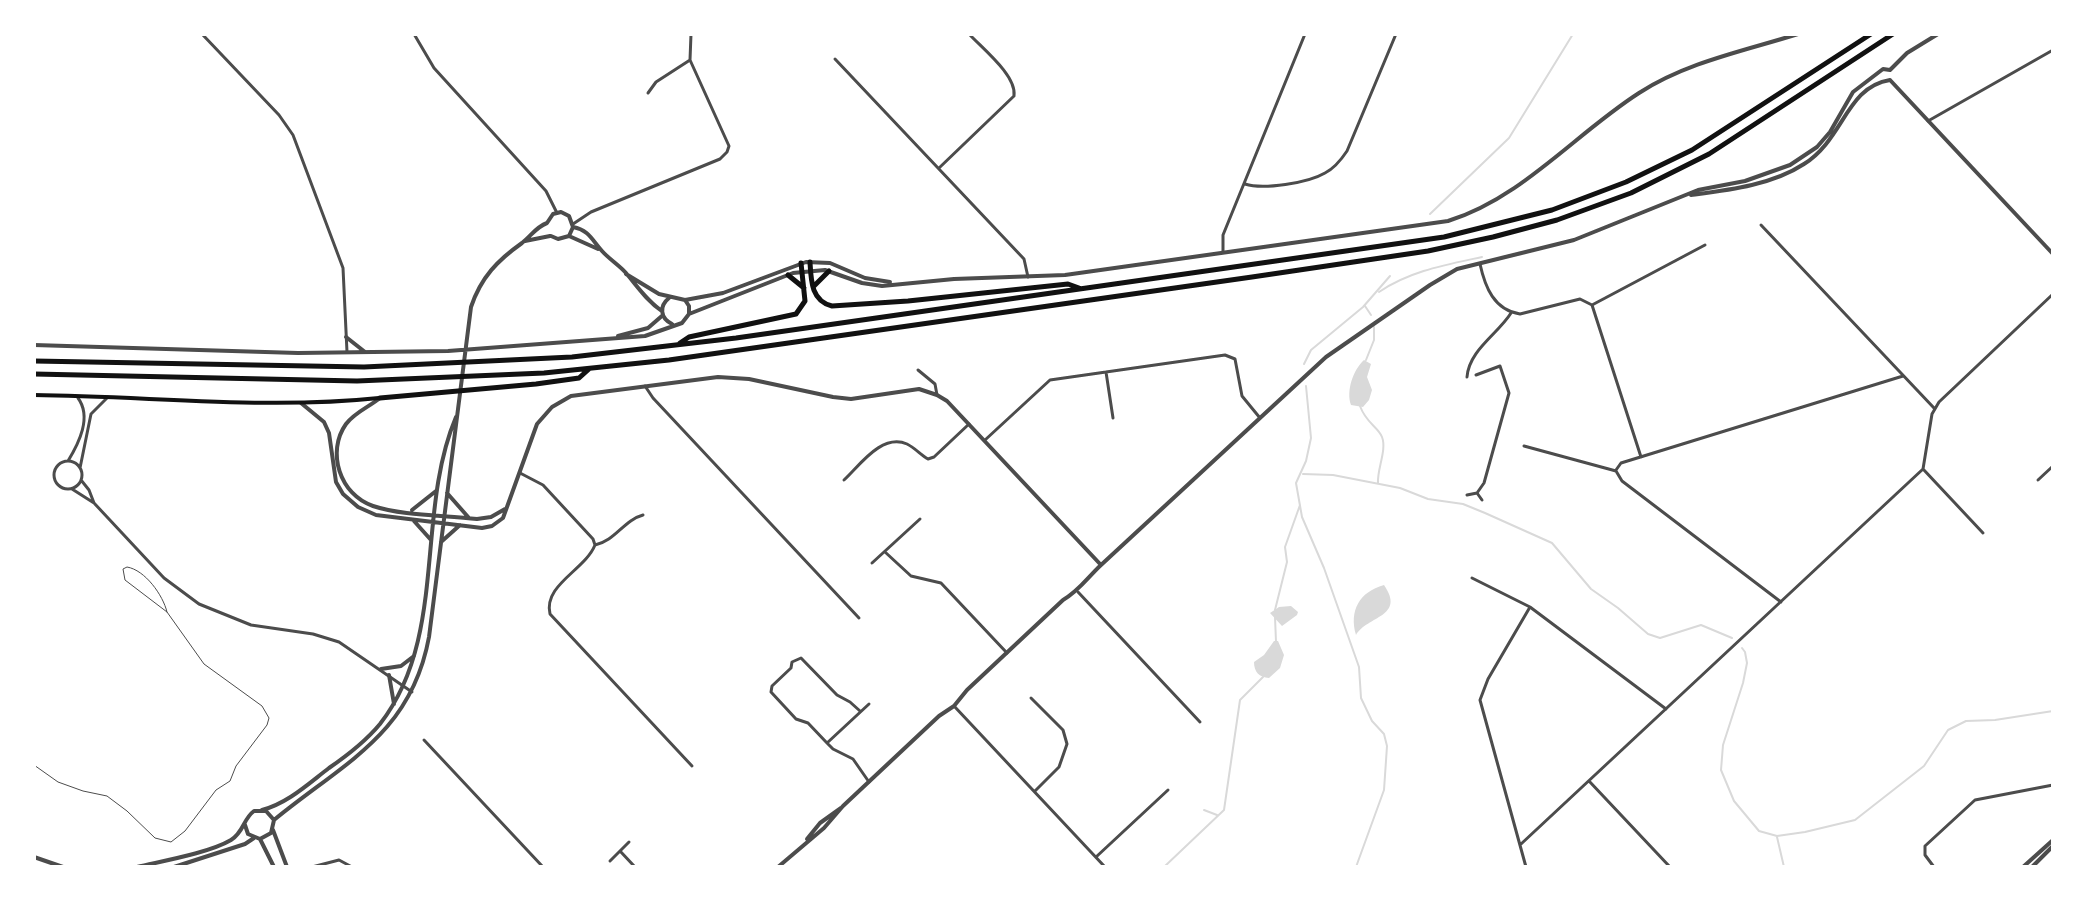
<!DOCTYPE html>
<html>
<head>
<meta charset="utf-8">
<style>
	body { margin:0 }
	#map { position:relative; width:2087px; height:901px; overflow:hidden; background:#fff; font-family:"DM Sans",sans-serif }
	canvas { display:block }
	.frame { position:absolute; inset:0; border:36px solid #fff; pointer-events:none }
</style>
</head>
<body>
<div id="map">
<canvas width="2087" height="901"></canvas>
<div class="frame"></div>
</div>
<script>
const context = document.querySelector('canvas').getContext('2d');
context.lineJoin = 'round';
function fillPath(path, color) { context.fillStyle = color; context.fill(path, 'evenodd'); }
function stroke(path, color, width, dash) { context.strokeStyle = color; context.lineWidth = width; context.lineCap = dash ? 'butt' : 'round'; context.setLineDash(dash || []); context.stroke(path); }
fillPath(new Path2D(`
	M1364 360 1371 364 1367 377 1372 390 1369 400 1363 407 1351 405C1346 391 1353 370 1364 360Z
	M1384 585C1406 617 1367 616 1356 635 1349 611 1359 592 1384 585Z
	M1291 606 1298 612 1297 615 1282 626 1270 613 1279 607Z
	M1274 641H1278L1284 655 1280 668 1269 678C1259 677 1254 672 1254 662L1264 655Z`), '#d9d9d9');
stroke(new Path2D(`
	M1430 214 1509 138 1573 34
	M1379 292C1410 271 1445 265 1482 257
	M1365 306 1371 315
	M1366 360 1374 340V327
	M1304 364 1311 350 1363 307 1390 276
	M1306 386 1311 438 1306 461 1296 483 1302 517 1324 568 1359 667 1361 698 1372 721 1384 734 1387 746 1384 790 1356 867
	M1360 406C1366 423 1378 427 1382 437 1387 450 1377 469 1378 483
	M1303 474 1333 475 1400 488 1428 499 1463 504 1485 513 1552 543 1591 589 1618 608 1648 634 1660 638 1701 625 1732 638
	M1275 610 1287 562 1285 547 1300 505
	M1275 617 1276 642
	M1742 648 1745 652 1747 663 1743 683 1723 745 1721 770 1734 801 1759 831 1777 836 1805 832 1855 820 1924 766 1948 730 1966 721 1995 720 2053 711
	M1204 810 1217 815
	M1777 837 1784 867
	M1164 867 1224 810 1240 700 1263 677`), '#d9d9d9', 2);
stroke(new Path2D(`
	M34 765 58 782 83 791 107 796 127 811 155 838 171 842 185 831 216 790 230 781 236 766 267 725 269 718 262 706 204 664 167 612 125 580 123 569 127 567C145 570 163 595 167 612`), '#4c4c4c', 1);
stroke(new Path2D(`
	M202 34 279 115 293 135 343 268 347 352
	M414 34 434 68 546 191 557 213
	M835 59 1024 259 1028 277
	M648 93 656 82 690 60
	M1928 121 2053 50
	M939 168 1014 96C1017 76 983 49 969 34
	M1245 184C1263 190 1308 183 1325 173 1335 168 1341 160 1347 151L1396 34
	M573 224 591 212 720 159 727 152 729 146 690 60 691 34
	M1761 225 1934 408
	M1223 252V235L1305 34
	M1480 264C1485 287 1494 310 1520 314L1580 299 1592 305
	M1592 305 1641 457
	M1592 305 1705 245
	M918 370 935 384 937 395
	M1106 372 1113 418
	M1476 375 1500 366 1509 393 1484 483 1477 493
	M1467 377C1469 350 1498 334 1511 313
	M645 386 653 398 859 618
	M985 440 1050 380 1225 355 1235 359 1242 396 1260 418
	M1524 446 1616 471 1622 481 1781 602
	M54 475a14 14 0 1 1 28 0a14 14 0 1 1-28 0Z
	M68 461C79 443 92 417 78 398
	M80 468 91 414 108 397
	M1923 469 1983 533
	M1616 470 1621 463 1903 376
	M520 473 543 485 593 539 595 545
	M81 480 89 490 94 503
	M844 480C860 465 882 433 907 444 915 448 921 455 928 459L934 457 969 424
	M2038 480 2053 466
	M72 489 94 503 164 578 199 604 251 625 313 634 339 642 412 692
	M1467 495 1477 493 1482 500
	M595 545C585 570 543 585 550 614L692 766
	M595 545C615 541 624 520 643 515
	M885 552 911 576 941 583 1007 653
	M872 563 920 519
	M1472 578 1530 607 1666 709
	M1078 592 1200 722
	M1031 698 1063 730 1067 744 1059 767 1035 791
	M954 706 1105 867
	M860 711 850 702 837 695 801 658 792 662 791 668 772 686 771 692 796 719 808 723 827 743 869 704
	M424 740 543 867
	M827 743 833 749 853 759 869 782
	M1589 781 1670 867
	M1521 844 1923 469 1932 414 1939 402 2053 294
	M620 851 635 867
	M1096 857 1168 790
	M610 861 629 842
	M312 867 339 860 352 867
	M1526 867 1480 700 1488 679 1530 607
	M1934 867 1925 855V846L1975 800 2053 785`), '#4c4c4c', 3);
stroke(new Path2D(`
	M1890 70 1907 53 1938 34
	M1890 80 2053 254
	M1691 195C1729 190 1772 185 1804 164 1844 139 1846 87 1890 80
	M573 227C589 230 592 240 602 251 609 259 619 265 626 273 637 286 647 301 662 311
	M569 236 598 249
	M525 241 550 236
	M626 274 659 294 685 300 723 293 806 262 830 263 865 278 890 282
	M669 298C659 306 660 318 672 324
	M685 300 689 306V314
	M689 314 793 273 825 270 862 283 882 286 954 279 1065 275 1448 221C1522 198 1575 134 1639 93 1687 62 1744 51 1798 34
	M618 336 648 328 663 315
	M346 337 365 352
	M34 345 298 353 448 351 645 336 682 323 689 314
	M380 398C369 407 355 412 346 424 326 452 340 495 373 506 403 516 445 515 477 519L491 517 505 509
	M301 403 324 422 329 433 336 482 343 494 358 507 376 515 482 528 492 526 503 518 537 424 552 407 571 396 718 377 749 379 833 397 851 399 919 389 937 395 947 401 1101 565
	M447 493 469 518
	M412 510 436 491
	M414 521 431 540
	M441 542 460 525
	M381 669 401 666 414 656
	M389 675 394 704
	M262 810C288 803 308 784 329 768 348 755 365 742 380 724 448 637 415 514 456 417
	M274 820C343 763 411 735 429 637L471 307C481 277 498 260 522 243 531 236 536 227 547 223L553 214 561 212 569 216 573 227 569 236 558 239 551 236
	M273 830 287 867
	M260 839 274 867
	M807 839 820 823 841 808
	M34 857 63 867
	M137 867C162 861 209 853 231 840 244 832 243 819 254 811H266L274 820 271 833 260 839 248 834 245 825
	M174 867 245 844 254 838
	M778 867 824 828 843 806 939 716 954 706 967 690 1063 600C1079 591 1088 577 1101 565L1326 357 1430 285 1457 269 1574 240 1698 190 1745 181 1790 165 1817 147 1830 132 1853 92 1883 69 1890 70
	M2023 867 2053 840
	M2032 867 2053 846`), '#4c4c4c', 4);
stroke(new Path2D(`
	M34 395C149 396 265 410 379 398`), '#111', 4);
stroke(new Path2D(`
	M810 262C811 280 811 301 832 306L908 301 1068 284 1079 288
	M788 275 804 288
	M813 287 829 271
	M680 343 689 337 796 314 805 301 801 263
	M34 361 364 367 572 357 736 338 1444 237 1552 210 1626 182 1692 150 1871 34
	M34 374 357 381 544 373 669 360 1252 277 1428 251 1493 237 1557 220 1631 193 1709 154 1893 34
	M380 398 536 384 579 378 589 369`), '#111', 5);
</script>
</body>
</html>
